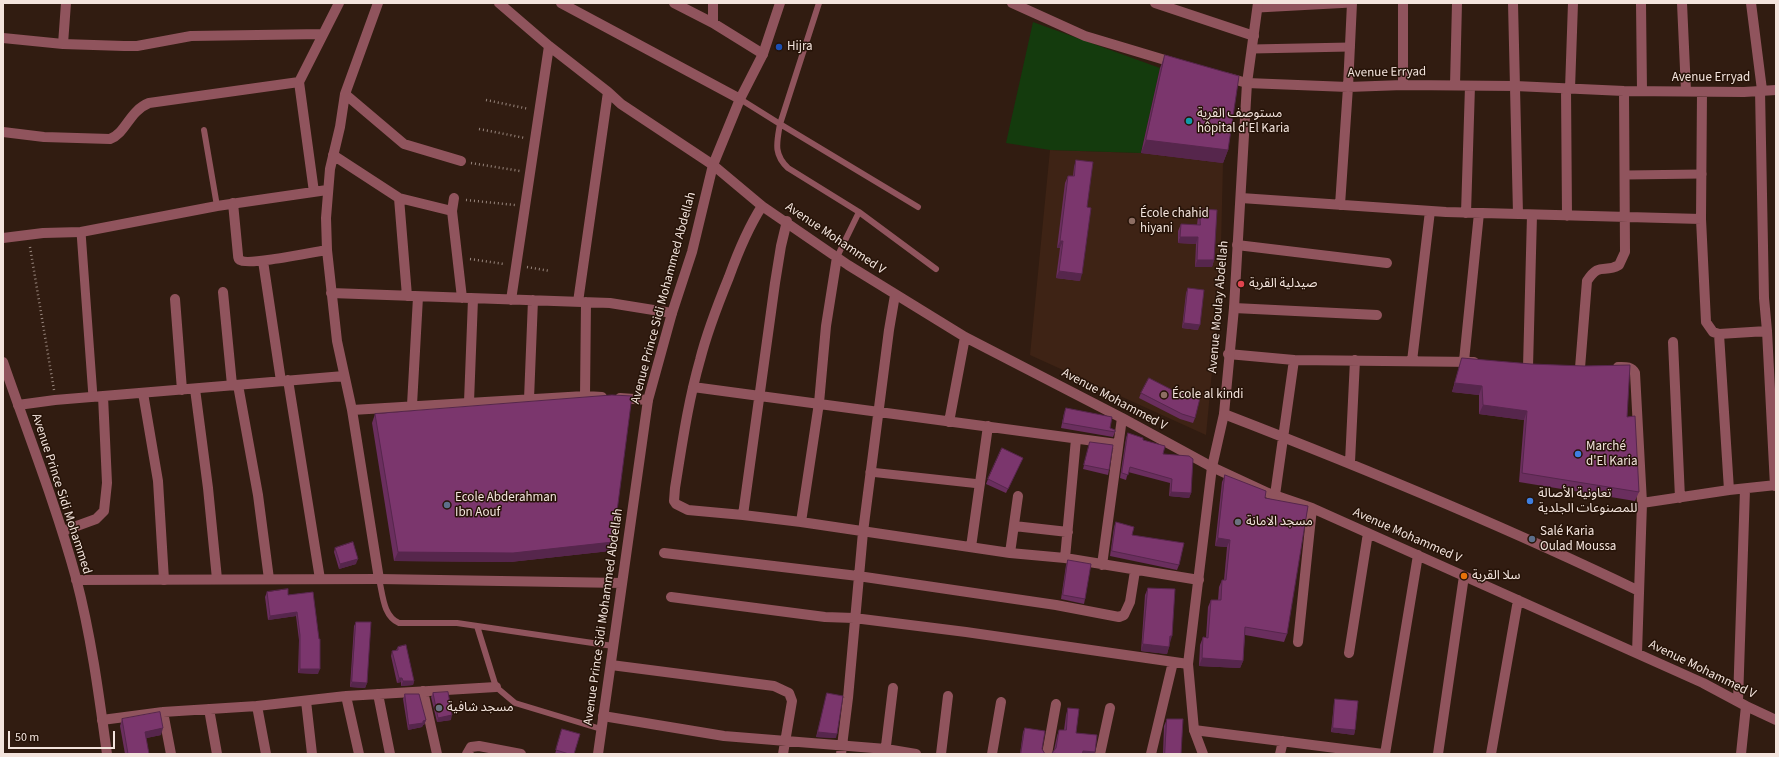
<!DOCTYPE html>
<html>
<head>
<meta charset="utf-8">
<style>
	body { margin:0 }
	#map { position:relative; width:1779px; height:757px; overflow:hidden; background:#311c11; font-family:"Source Sans 3",sans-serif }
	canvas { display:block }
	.frame { position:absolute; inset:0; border:4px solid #f3e4dd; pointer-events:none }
	.scale { position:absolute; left:8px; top:731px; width:107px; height:18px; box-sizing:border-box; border:2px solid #f3e4dd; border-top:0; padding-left:5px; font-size:12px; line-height:14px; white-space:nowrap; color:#f3e4dd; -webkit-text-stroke:3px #261308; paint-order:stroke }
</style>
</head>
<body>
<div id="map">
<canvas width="1779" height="757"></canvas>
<div class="frame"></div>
<div class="scale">50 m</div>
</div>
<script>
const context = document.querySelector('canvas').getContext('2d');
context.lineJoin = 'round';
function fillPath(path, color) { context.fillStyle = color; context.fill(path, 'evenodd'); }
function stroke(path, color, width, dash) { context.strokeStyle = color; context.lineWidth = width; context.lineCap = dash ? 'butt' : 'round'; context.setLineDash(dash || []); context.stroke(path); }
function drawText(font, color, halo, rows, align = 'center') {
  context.font = font + ' "Source Sans 3","Noto Sans Arabic",sans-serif'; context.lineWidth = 3; context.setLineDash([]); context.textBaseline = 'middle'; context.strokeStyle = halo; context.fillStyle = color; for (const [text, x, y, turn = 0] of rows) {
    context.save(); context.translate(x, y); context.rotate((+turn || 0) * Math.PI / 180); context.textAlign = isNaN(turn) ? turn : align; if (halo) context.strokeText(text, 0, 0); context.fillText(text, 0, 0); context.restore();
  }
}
fillPath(new Path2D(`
	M1050 150 1141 153 1223 163 1220 288 1206 435 1030 355Z`), '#3e2315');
fillPath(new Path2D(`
	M1033 22 1160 68 1141 153 1050 150 1006 143Z`), '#143b0d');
stroke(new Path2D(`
	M486 100 529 109
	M479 129 525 138
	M471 163 520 171
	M466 200 515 205
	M30 247 54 390
	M470 259 504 264
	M527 267 550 271`), '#98867d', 2.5, [1, 3]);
stroke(new Path2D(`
	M819 3 780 124C777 142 773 154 788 168L859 212 837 257
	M740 99 780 124 918 207
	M204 130 217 206
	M859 212 936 269
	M379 579C383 595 383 616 399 623H457L613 646
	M477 626 496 687 515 703 601 729`), '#90545d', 6);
stroke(new Path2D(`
	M1258 8 1351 3
	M1252 49 1350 47
	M1626 175 1702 174
	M81 232 93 397
	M870 472 980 484`), '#90545d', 9);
stroke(new Path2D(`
	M378 3 345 94 340 127 330 169 326 218 327 250 337 341 352 410 379 579
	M499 3 549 46 608 92 621 104 713 165 762 206 848 265 965 337 1122 418 1212 467 1268 493 1312 508 1703 683 1746 706 1776 720
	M561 3 740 99
	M674 3 713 23 763 54
	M1012 3 1085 36 1175 63
	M1155 3 1254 36
	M1513 3 1518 214
	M1641 3 1642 91
	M1682 3 1686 91
	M1751 3 1762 90
	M713 23V3
	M3 38 63 44 124 46H137L191 36 323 34
	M63 44 66 3
	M1225 77 1247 83 1348 87 1403 85 1515 86 1624 91 1744 92 1776 90
	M1403 85V3
	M1455 85 1457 3
	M1566 89 1567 216
	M1570 89 1573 3
	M1760 90 1764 298 1767 331 1775 486
	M1702 92 1701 219 1706 322 1713 332 1719 334 1767 331
	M345 94 404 144 461 161
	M3 132 44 137 110 139C126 133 129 111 149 103L299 82
	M333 155 399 198 452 211
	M314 192 299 82 339 3
	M399 198 407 296
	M454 198 452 211 462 298
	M1241 198 1446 212 1701 219
	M233 203 238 255C238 257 238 259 240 260 247 266 314 252 327 250
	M1340 205 1348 87 1352 3
	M762 206C748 228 738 252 729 277 718 304 707 332 700 360 688 402 682 445 675 488L674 501 676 504 688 510 743 515 801 522 1010 553 1065 558 1199 580
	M1466 213 1470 86
	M3 238 43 233 81 232 217 206 327 190
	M1237 245 1387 263
	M263 261 281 381
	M223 292 232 385
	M331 293 610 303 672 313
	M175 299 182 390
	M511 300 549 46
	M578 302 608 92
	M1234 308 1377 315
	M1719 334 1729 490
	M1673 342 1680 498
	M1228 354 1294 360 1474 362
	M1412 361 1430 211
	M1464 361 1479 213
	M1528 367 1532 215
	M1618 367C1625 367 1631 366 1635 373L1642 503 1637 653
	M1580 368 1587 281C1600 261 1604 274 1619 265L1625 252 1624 91
	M288 380 320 579
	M238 385 258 495 269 579
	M693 387 1117 444
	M195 389 208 488 217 579
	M143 393 158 481 164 580
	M585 396 586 302
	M620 398 648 400
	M529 399 533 300
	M469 402 473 299
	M18 405 55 400 344 376
	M412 405 418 297
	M352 410 585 396 602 397
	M1224 414C1364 468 1504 526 1639 591
	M949 422 965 337
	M1350 462 1355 360
	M1275 495 1294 360
	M1642 503 1729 490 1776 485
	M743 515 775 283 781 246 787 221
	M801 522 819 403 826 326 837 257
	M1014 526 1068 532
	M63 531 96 519 104 511 107 483 103 396
	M971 547 988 426
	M664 553 858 576 1056 605 1119 617 1124 615 1130 602 1135 571
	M1010 553 1018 496
	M1065 558 1076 439
	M1102 565 1122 418
	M671 597 825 617 854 618 966 632 1188 664
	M1298 642 1312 508
	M1349 653 1368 533
	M611 665 774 686 789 693 792 701 783 754
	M423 691 437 754
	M378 694 390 754
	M346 696 359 754
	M306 701 312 754
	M1738 701 1745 489
	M257 706 266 754
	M209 709 217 754
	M163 712 171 754
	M603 716 724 736 886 749 916 754
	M102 720 163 712 257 706 346 696 496 687
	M1194 730 1383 754
	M467 754 471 747 479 746 521 754
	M841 754 848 698 863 532 889 330 895 295
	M885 754 893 688
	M941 754 948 696
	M992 754 1001 702
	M1047 754 1056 704
	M1100 754 1110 708
	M1151 754 1173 662
	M1280 754 1283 741
	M1385 754 1418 555
	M1438 754 1464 576
	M1491 754 1518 600
	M1741 754 1746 706`), '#90545d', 10);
stroke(new Path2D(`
	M3 362C28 434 56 505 76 578 91 635 99 695 107 754
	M76 580 379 579 622 583
	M598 754 648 400 672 313 692 252 713 165 740 99 763 54 780 3
	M1203 754 1194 730 1188 664 1212 467 1224 414 1234 308 1247 83 1258 3`), '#90545d', 10);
fillPath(new Path2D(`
	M1165 55 1228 150 1223 163 1141 153 1160 68Z
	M1076 160 1087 207 1080 281 1056 278 1060 248H1057L1065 183 1068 176H1073L1074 167Z
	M1200 209 1214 260 1212 267H1195L1196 244 1178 243V231L1181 224 1197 225 1198 216Z
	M1188 288 1198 330 1182 328 1186 293Z
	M1462 358 1627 417 1639 492 1635 501 1519 482 1524 420 1479 414V395L1452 392 1459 367Z
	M1141 393 1195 418 1193 423 1180 419 1139 398Z
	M1066 408 1110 428 1115 432 1113 437 1061 428 1064 413Z
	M375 414 613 542 610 551 510 562 394 561 372 423Z
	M1128 433 1143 440 1163 454 1191 493 1189 498 1169 496 1170 483 1128 472 1126 480 1120 478 1126 438Z
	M1090 442 1109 470 1108 475 1083 469Z
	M1023 458 1006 493 986 484 988 479Z
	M1225 475 1265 498 1287 634 1284 642 1245 635 1243 661 1240 668 1199 666 1200 645 1203 637 1206 638 1208 607 1211 600H1218L1219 587 1222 580H1224L1227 547 1215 546 1222 482Z
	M1116 522 1132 535 1179 565 1177 570 1110 556 1114 527Z
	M335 548 356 564 339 569 334 552Z
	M1068 560 1085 599 1084 604 1061 599 1066 565Z
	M1148 588 1170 643 1167 654 1141 651 1145 595Z
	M267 592 288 595 313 592 318 674 298 673 299 640 296 616 268 620 265 597Z
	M356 622 367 683 365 688 350 687 354 626Z
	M398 647 414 681 413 685 401 686V682L397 683 391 656 392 651 396 650Z
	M433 693 451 720 437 722 431 697Z
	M827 693 836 738 816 737Z
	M405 694 426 720 424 725H423L422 727 408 730 403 699Z
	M1335 699 1355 730 1354 735 1331 732 1334 703Z
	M1068 708 1076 733 1095 754H1051L1054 750 1057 736 1059 730H1064L1066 715Z
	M122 719 161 735 146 738 149 754H125L120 726Z
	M1167 719 1181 754H1163L1164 726Z
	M1025 728 1042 749 1045 754H1020L1023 732Z
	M562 729 574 754H555Z`), '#6a2e5e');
fillPath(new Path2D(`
	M1146 140 1228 150 1223 163 1141 153Z
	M1180 237H1198L1196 244 1178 243Z
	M1060 241H1063L1060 248H1057Z
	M1197 260H1214L1212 267H1195Z
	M1059 271 1082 274 1080 281 1056 278Z
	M1184 323 1200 325 1198 330 1182 328Z
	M1455 383 1482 386 1479 395 1452 392Z
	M1483 405 1527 411 1524 420 1479 414Z
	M1171 492 1191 493 1189 498 1169 496Z
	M1218 538 1230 540 1227 547 1215 546Z
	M613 542 610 551 510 562 394 561 398 552Z
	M358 559 356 564 339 569 340 564Z
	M297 612 296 616 268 620 270 616Z
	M1170 636H1172L1170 643H1167Z
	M1143 644 1169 647 1167 654 1141 651Z
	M1202 658 1243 661 1240 668 1199 666Z
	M300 669H320L318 674 298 673Z
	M399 678H402L401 682 397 683Z
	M403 681H414L413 685 401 686Z
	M352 682 367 683 365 688 350 687Z
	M452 715 451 720 437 722 438 718Z
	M426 720 424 725H423L422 727 408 730 409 725Z
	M163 728 161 735 142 739 145 732Z
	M1333 728 1355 730 1354 735 1331 732Z
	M818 732 837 734 836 738 816 737Z
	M1083 751 1095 752V754H1082Z`), '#56264c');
const building = new Path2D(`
	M1165 55 1239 76 1228 150 1146 140Z
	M1076 160 1093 162 1087 207 1091 208 1082 274 1059 271 1063 241H1060L1068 176H1074Z
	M1200 209 1217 210 1214 260H1197L1198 237H1180L1181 224 1200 225Z
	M1188 288 1204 290 1200 325 1184 323Z
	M1462 358 1531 364 1584 366 1630 365 1627 417 1635 416 1639 492 1522 473 1527 411 1483 405 1482 386 1455 383Z
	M1149 378 1176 392 1200 398 1195 418 1182 414 1141 393Z
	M612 395 632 396 613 542 513 553 398 552 375 414Z
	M1066 408 1112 417 1110 428 1115 430V432L1063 423Z
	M1128 433 1143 438V440L1165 446 1163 454 1189 456 1193 459 1191 493 1171 492 1172 479 1130 467 1128 475 1122 473Z
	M1090 442 1113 445 1109 470 1084 465Z
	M1002 448 1023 458 1008 489 988 479Z
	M1225 475 1266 491 1265 498 1308 506 1287 634 1245 627 1243 661 1202 658 1203 637 1208 638 1211 600H1221L1222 580H1226L1230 540 1218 538Z
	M1116 522 1134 527 1132 535 1184 543 1179 565 1112 551Z
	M353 542 358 559 340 564 335 548Z
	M1068 560 1091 564 1085 599 1063 595Z
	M1148 588 1175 589 1172 636H1170L1169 647 1143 644Z
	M288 589V595L313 592 319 639H320V669H300V635L297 612 270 616 267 592Z
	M356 622H371L367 683 352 682Z
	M406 645 414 681H403L402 678H399L392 651 398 650V647Z
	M448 692 452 715 438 718 433 693Z
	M827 693 843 696 837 734 818 732Z
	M405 694H419L426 720 423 721V723L409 725Z
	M1335 699 1358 701 1355 730 1333 728Z
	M1068 708 1079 709 1076 733 1097 735 1095 752 1083 751 1082 754H1061L1052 753 1056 748 1059 730H1066Z
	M160 712 163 728 145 732 149 754H128L122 719Z
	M1167 719H1183L1181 754H1165Z
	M1025 728 1045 731 1042 749 1045 754H1021Z
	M562 729 580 734 574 754H569L556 750Z`);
fillPath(building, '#7b366d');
stroke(building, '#56264c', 1);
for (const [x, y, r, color] of [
	[779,47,4,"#1a4fb4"],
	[1189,121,4,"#0f9aa8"],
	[1132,221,4,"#8d6e63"],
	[1241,284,4,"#e0444e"],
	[1164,395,4,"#8d6e63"],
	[1578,454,4,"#3f7fe0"],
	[1530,501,4,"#3f7fe0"],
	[447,505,4,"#5c6f8a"],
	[1238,522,4,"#6b7280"],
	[1532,539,4,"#5c6f8a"],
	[1464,576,4,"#e8710a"],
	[439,708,4,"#6b7280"]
]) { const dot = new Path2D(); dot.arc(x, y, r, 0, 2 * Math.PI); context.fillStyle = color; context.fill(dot); stroke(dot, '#261308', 1.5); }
drawText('13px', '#f3e4dd', '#261308', [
	["Hijra",787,47],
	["مستوصف القرية",1197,114],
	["hôpital d'El Karia",1197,129],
	["École chahid",1140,214],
	["hiyani",1140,229],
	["صيدلية القرية",1249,284],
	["École al kindi",1172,395],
	["Marché",1586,447],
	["d'El Karia",1586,462],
	["تعاونية الأصالة",1538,494],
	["للمصنوعات الجلدية",1538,509],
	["Ecole Abderahman",455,498],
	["Ibn Aouf",455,513],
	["مسجد الامانة",1246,522],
	["Salé Karia",1540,532],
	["Oulad Moussa",1540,547],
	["سلا القرية",1472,576],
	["مسجد شافية",447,708]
], 'left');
drawText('13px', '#f3e4dd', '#261308', [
	["Avenue Erryad",1387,73,-1],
	["Avenue Erryad",1711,78],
	["Avenue Mohammed V",835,239,34],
	["Avenue Prince Sidi Mohammed Abdellah",664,298,-75],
	["Avenue Moulay Abdellah",1219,307,-85],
	["Avenue Mohammed V",1114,400,28],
	["Avenue Prince Sidi Mohammed",61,494,72],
	["Avenue Mohammed V",1407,536,24],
	["Avenue Prince Sidi Mohammed Abdellah",604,617,-82],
	["Avenue Mohammed V",1702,670,26]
]);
</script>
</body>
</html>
